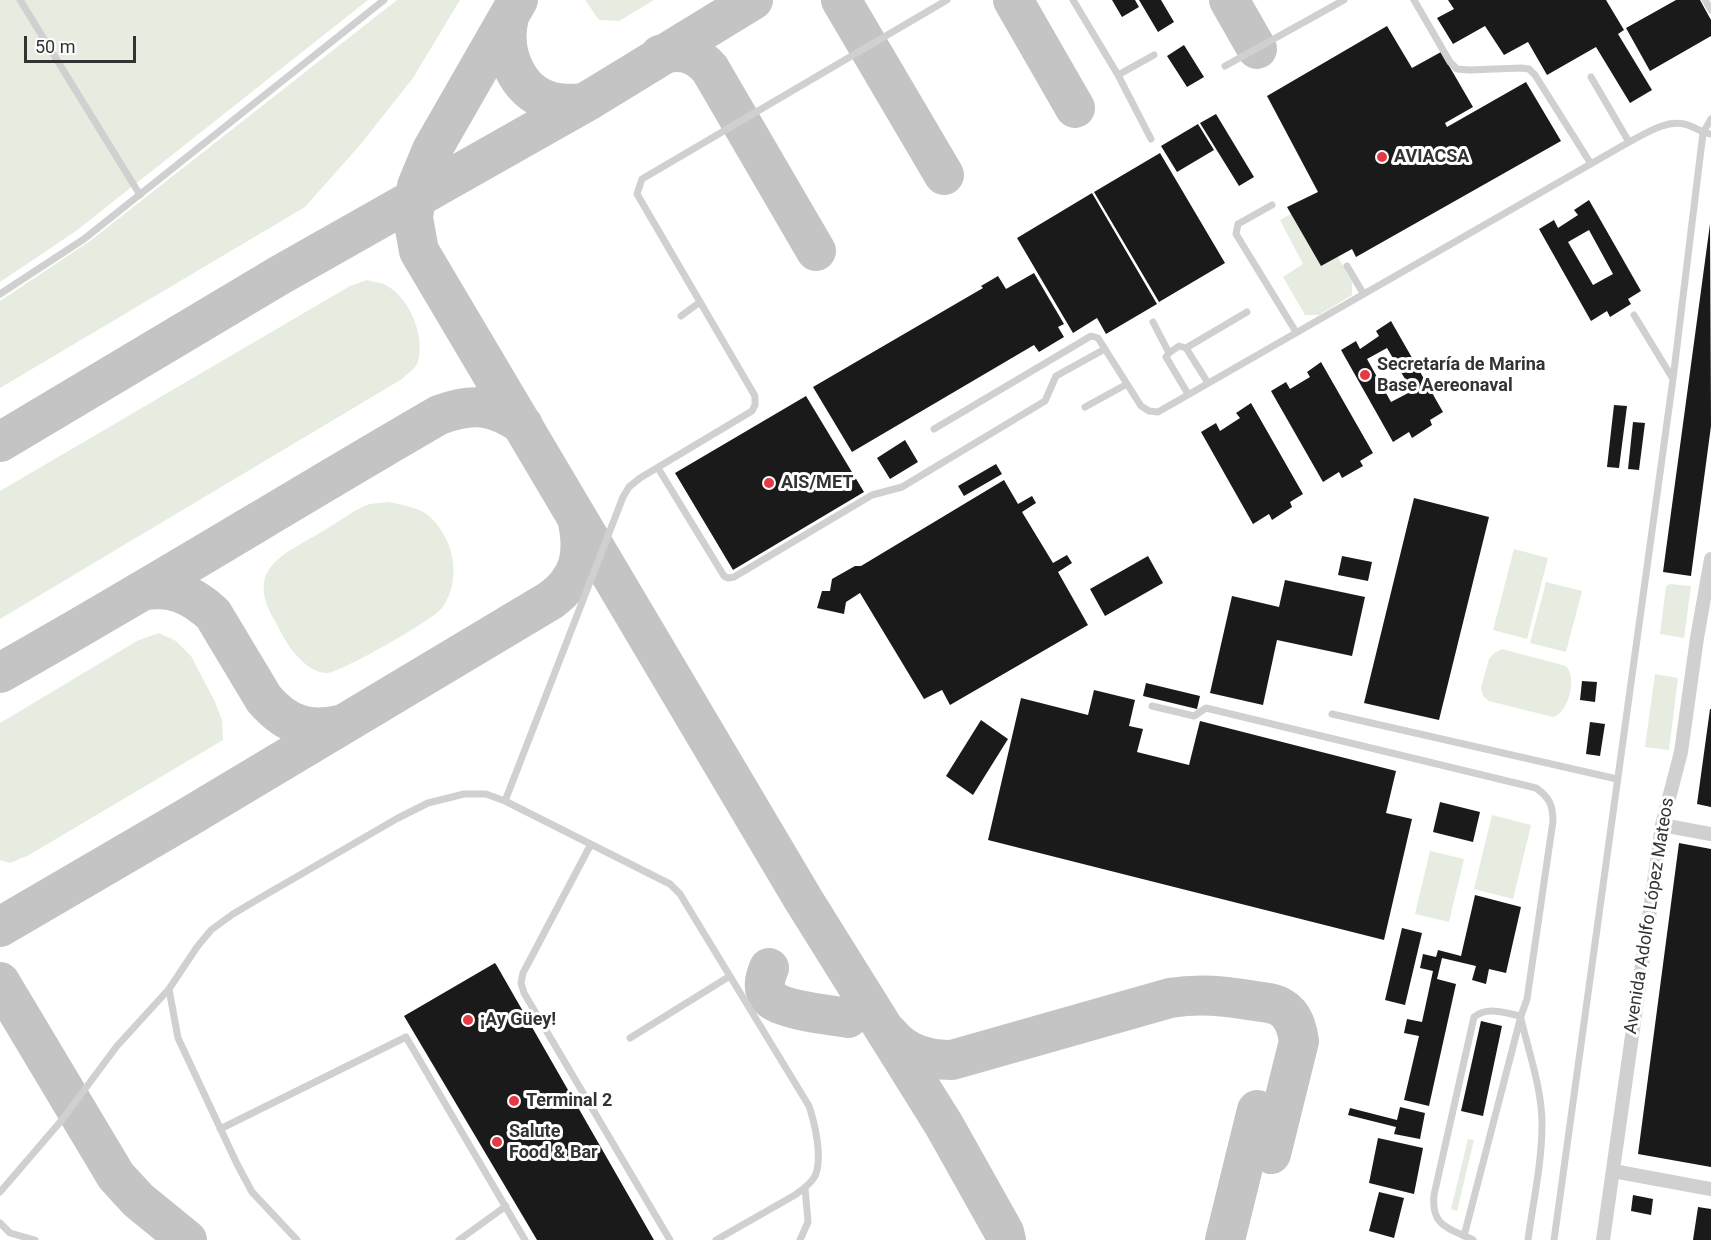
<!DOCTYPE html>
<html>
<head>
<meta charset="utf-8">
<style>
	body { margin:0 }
	#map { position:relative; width:1711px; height:1240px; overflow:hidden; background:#fff; font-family:Roboto,sans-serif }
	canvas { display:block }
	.scale { position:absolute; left:24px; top:36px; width:112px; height:27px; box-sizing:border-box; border:3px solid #333; border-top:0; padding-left:8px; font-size:18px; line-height:21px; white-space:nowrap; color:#333; -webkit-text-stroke:4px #fff; paint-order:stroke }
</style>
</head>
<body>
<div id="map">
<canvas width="1711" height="1240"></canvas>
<div class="scale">50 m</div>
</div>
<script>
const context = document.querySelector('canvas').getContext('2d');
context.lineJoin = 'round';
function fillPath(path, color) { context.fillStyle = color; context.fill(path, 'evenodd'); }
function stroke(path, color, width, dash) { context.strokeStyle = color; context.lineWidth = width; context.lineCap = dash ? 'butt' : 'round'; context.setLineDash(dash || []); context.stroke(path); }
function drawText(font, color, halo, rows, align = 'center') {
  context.font = font + ' Roboto,sans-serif'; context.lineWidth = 6; context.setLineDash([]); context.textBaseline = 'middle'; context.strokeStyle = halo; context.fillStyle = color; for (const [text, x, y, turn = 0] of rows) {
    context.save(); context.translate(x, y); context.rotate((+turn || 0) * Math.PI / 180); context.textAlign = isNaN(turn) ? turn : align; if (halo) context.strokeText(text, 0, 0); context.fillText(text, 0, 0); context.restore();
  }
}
fillPath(new Path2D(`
	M0 0H368L76 231 0 282Z
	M397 0H460L413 78 360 145 305 207 0 388V301L90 241Z
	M585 0H654L619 21 599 20Z
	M1291 214 1321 266 1338 257 1352 282V295L1319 315H1305L1283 277 1303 264 1280 220Z
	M367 280C374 282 384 283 389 287 411 301 425 337 418 362 416 368 407 374 402 379L0 619V491L350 286Z
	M388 502C403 505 419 507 430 517 455 540 462 581 442 608 433 620 342 672 327 673 316 673 307 666 300 659 289 649 282 634 275 621 244 568 283 555 323 531 336 524 356 508 370 504 376 503 382 503 388 502Z
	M1514 549 1548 558 1527 639 1493 630Z
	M1546 582 1582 591 1566 652 1530 643Z
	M1670 584 1691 586 1684 638 1660 634 1666 586Z
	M159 633 176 641 191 656 215 702 222 720 223 740 29 855 10 863 0 860V723L137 641Z
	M1502 649 1566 666C1577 677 1569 713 1553 717L1489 701 1483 696 1481 688 1489 659 1494 653Z
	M1655 674 1678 678 1669 750 1645 747Z
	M1492 815 1531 825 1513 899 1474 889Z
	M1430 851 1464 859 1449 922 1415 914Z
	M1468 1139 1474 1140 1457 1211 1451 1209Z`), '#e6ecdf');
stroke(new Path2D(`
	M518 0 432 150 417 186 413 218 419 251 803 899 944 1125 1004 1232 1006 1240
	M841 0 944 175
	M1013 0 1075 108
	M1229 0 1257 49
	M509 17C500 53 518 98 559 103 566 104 575 104 582 103
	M660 55C680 48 696 53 710 69L816 251
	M0 442 280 275 591 99 753 0
	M141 591C171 585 191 594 213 614L264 699C288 727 310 732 344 724
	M0 673C148 590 292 500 439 415 473 402 494 405 523 425
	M0 927 185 819 551 600C581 578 585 552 577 518
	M769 968C765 978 761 990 771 999 783 1010 830 1015 848 1018
	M0 982 116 1176 138 1200 187 1240
	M889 1034C905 1054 927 1060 952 1060L1170 998C1199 993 1226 996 1255 1001 1263 1002 1275 1003 1282 1008 1294 1015 1297 1029 1299 1041L1271 1154
	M1225 1240 1257 1110`), '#c4c4c4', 40);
fillPath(new Path2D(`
	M1112 0H1135L1139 7 1122 17Z
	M1139 0H1161L1174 22 1158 32Z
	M1448 0H1606L1624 30 1618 34 1652 90 1630 103 1596 47 1547 75 1528 42 1504 55 1485 26 1453 44 1437 18 1454 9Z
	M1676 0H1700L1711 20V36L1650 71 1626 28Z
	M1387 26 1412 68 1441 52 1473 107 1445 123 1447 127 1526 82 1561 141 1356 257 1352 249 1321 266 1287 207 1318 192 1267 96Z
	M1184 45 1204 77 1187 87 1167 56Z
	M1216 114 1254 177 1239 186 1200 123Z
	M1198 124 1214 150 1177 172 1161 146Z
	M1160 153 1225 263 1159 302 1094 192Z
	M1092 193 1157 304 1106 334 1097 318 1073 333 1017 238Z
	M1589 200 1641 291 1628 299 1631 304 1610 317 1607 311 1591 321 1539 229 1554 220 1558 228 1578 215 1574 210ZM1589 230 1613 274 1593 285 1568 242Z
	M1710 224 1711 426 1691 576 1663 572Z
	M1034 273 1064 324 1058 327 1064 337 1039 352 1034 345 852 452 813 387 983 288 981 286 998 276 1006 289Z
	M1391 321 1443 412 1430 420 1432 425 1412 438 1409 432 1393 442 1341 350 1356 341 1360 349 1379 336 1376 331ZM1387 348 1412 391 1391 402 1367 359Z
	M1321 362 1373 453 1360 461 1363 466 1342 478 1339 472 1323 482 1271 391 1286 382 1290 389 1310 377 1307 372Z
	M806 396 864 492 733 570 675 473Z
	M1251 403 1303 494 1290 502 1292 507 1272 520 1269 514 1253 524 1201 432 1216 423 1220 431 1240 418 1236 413Z
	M1614 405 1627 406 1619 468 1607 467Z
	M1633 422 1645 423 1639 470 1628 469Z
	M905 440 918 462 890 479 877 458Z
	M996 464 1002 474 964 496 958 486Z
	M1004 480 1018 504 1032 496 1036 503 1022 512 1053 563 1067 555 1072 563 1058 572 1088 625 950 705 942 690 924 699 860 593 846 602 844 614 817 608 822 591H830L832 579 855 566H861Z
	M1414 498 1489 517 1439 720 1364 703Z
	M1148 556 1163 583 1105 616 1090 589Z
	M1342 556 1372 562 1368 581 1338 575Z
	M1285 580 1365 597 1352 656 1277 640 1263 705 1210 693 1232 596 1279 607Z
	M1582 681 1597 682 1595 702 1580 700Z
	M1146 683 1200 696 1197 709 1143 696Z
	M1094 690 1135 700 1129 726 1143 729 1137 752 1189 765 1200 721 1396 771 1386 813 1412 819 1384 940 988 840 1021 698 1088 715Z
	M1710 709H1711V807L1697 804Z
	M981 720 1008 739 973 795 946 776Z
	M1590 722 1605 724 1600 756 1586 754Z
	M1440 802 1480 812 1473 842 1433 832Z
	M1679 843 1711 849V1167L1638 1154Z
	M1475 895 1521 907 1506 973 1489 969 1486 984 1472 980 1476 966 1442 958 1437 979 1456 984 1429 1106 1404 1100 1419 1036 1404 1033 1407 1019 1422 1022 1433 971 1420 968 1423 954 1436 957 1438 950 1461 956Z
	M1402 928 1422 933 1405 1005 1385 1000Z
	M495 963 497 966 654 1240H537L404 1016Z
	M1481 1021 1502 1026 1483 1116 1461 1111Z
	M1400 1107 1425 1113 1420 1139 1394 1134 1396 1127 1348 1115 1350 1108 1397 1120Z
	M1378 1138 1423 1148 1414 1194 1369 1183Z
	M1379 1192 1404 1198 1394 1238 1369 1231Z
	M1633 1195 1653 1199 1651 1215 1631 1211Z
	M1698 1207 1711 1209V1240H1693Z`), '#1a1a1a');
stroke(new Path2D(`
	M20 0 140 195
	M1073 0 1118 75 1151 139
	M1414 0 1450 62 1457 69 1469 70 1521 68 1529 69 1535 75 1591 164
	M1705 0 1711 10
	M1225 66 1344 0
	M1118 75 1154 55
	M1591 77 1629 142
	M1272 205 1238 224 1236 234 1296 332
	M1347 266 1363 293
	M0 294 84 239 384 0
	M1634 315 1673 379
	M681 316 700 302
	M1153 322 1169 353
	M1186 348 1247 312
	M1188 394 1166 357 1169 353 1179 346 1186 348 1208 383
	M1085 407 1127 384
	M934 429 1091 336 1098 338 1141 406 1149 411 1158 412 1629 142C1645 134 1665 120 1684 124 1694 126 1701 133 1711 134
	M658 468 724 576 728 578 734 577 872 495 902 487 1045 401 1056 376 1105 349
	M1152 706 1194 716 1206 708 1536 788C1549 797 1553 805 1553 821L1527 999 1521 1016 1464 1236
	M1332 714 1617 779
	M505 801 656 877 670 884 680 894 809 1106C815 1124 823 1158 815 1176 811 1184 802 1190 795 1195L716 1240
	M591 844 523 973 521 983 524 993 670 1240
	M169 989 178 1038 237 1164 252 1192 297 1240
	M1521 1019C1529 1053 1542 1089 1542 1124 1542 1163 1533 1202 1528 1240
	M630 1038 730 976
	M220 1129 406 1037 525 1240
	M0 1192 61 1121 117 1046 169 989 197 947 211 930 233 914 260 898 398 818 428 803 464 794H486L505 801 623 497 629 487 640 478 752 411 755 405V396L637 194 642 179 947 0
	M0 1223 10 1233 35 1240
	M459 1240 506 1206
	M800 1240 808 1222 805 1188
	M1473 1240C1449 1228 1431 1227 1434 1195L1474 1017C1488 1006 1504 1013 1521 1016
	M1554 1240 1673 379 1703 133 1711 119`), '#d0d0d0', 7);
stroke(new Path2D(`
	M1662 825 1711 834
	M1613 1171 1711 1189
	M1603 1240 1662 825 1681 752 1697 638 1711 559`), '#d0d0d0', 14);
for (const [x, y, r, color] of [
	[1382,157,6,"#e63946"],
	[1365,375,6,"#e63946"],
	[769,483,6,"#e63946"],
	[468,1020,6,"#e63946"],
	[514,1101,6,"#e63946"],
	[497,1142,6,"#e63946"]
]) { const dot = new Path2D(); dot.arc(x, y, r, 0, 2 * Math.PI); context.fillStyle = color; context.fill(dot); stroke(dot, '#fff', 2); }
drawText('bold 18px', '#333', '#fff', [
	["AVIACSA",1394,157],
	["Secretaría de Marina",1377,365],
	["Base Aereonaval",1377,386],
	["AIS/MET",781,483],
	["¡Ay Güey!",480,1020],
	["Terminal 2",526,1101],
	["Salute",509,1132],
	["Food & Bar",509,1153]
], 'left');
drawText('18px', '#333', '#fff', [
	["Avenida Adolfo López Mateos",1650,916,-81]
]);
</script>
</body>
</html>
